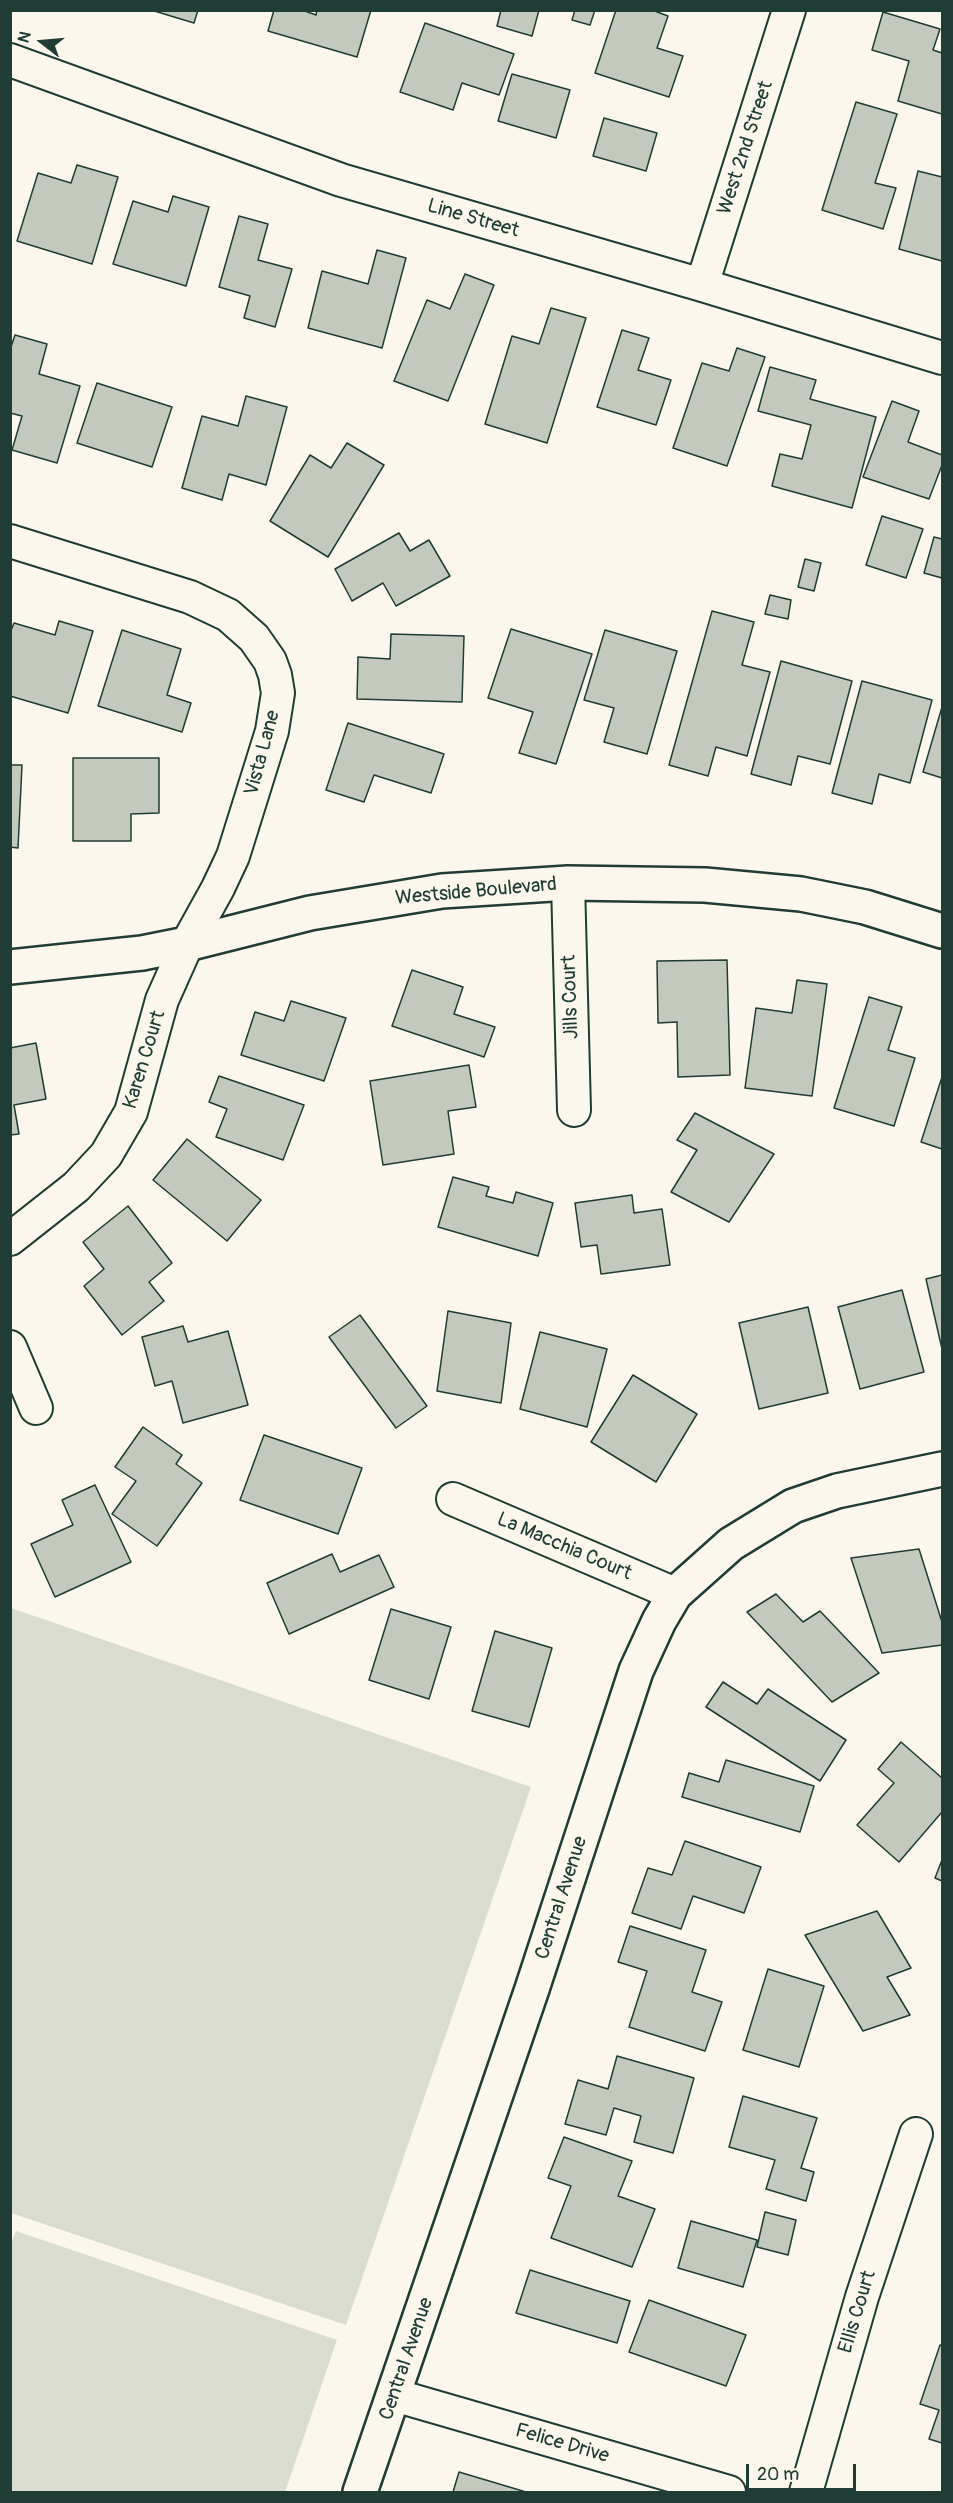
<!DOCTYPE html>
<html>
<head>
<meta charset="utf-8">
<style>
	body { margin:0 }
	#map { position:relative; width:953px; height:2503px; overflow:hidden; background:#fbf7ec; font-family:Pangolin,sans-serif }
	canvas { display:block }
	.frame { position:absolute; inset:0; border:12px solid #1f3d34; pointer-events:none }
	.north { position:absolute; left:12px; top:12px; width:60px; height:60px; -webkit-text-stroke:4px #fbf7ec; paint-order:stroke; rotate:286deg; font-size:16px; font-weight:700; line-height:24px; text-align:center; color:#1f3d34 }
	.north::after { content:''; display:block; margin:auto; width:21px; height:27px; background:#1f3d34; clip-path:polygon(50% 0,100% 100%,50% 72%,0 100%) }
	.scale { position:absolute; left:746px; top:2464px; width:110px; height:27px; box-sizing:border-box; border:3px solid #1f3d34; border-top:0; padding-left:8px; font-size:18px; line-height:21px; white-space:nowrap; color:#1f3d34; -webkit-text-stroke:4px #fbf7ec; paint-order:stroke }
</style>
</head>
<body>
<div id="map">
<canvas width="953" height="2503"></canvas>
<div class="frame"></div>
<div class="north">N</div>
<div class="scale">20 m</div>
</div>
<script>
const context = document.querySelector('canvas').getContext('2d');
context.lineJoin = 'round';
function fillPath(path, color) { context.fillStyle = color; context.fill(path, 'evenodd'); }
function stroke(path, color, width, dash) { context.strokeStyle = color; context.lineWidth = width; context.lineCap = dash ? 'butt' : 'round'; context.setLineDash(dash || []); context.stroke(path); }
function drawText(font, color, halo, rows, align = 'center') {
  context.font = font + ' Pangolin,sans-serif'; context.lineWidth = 5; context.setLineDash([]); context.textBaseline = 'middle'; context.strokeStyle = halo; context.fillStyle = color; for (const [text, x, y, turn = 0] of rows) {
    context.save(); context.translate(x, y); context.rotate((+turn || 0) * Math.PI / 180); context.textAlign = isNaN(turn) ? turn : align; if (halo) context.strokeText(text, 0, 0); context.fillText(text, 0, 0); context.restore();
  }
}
fillPath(new Path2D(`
	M11 1608 531 1787 346 2325 11 2213Z
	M16 2231 337 2340 285 2492H11L10 2246Z`), '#dbdcd1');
const building = new Path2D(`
	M151 10H198L194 23Z
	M274 10H302L316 15 317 10H371L357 57 268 31Z
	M501 10H539L532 36 497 26Z
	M575 10H595L590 25 572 20Z
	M616 10H652L668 16 657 48 683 56 669 97 595 73Z
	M883 12 940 29 933 50 942 53V114L898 101 909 61 872 50Z
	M425 23 514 54 499 95 462 83 453 110 400 92Z
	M512 74 570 90 556 138 498 121Z
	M856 102 897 114 875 183 896 188 883 229 822 210Z
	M604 118 657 133 646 171 593 156Z
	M77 165 118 177 92 264 17 241 38 173 71 183Z
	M918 171 942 177V261L899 249Z
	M173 196 209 207 186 286 113 264 133 201 168 212Z
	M239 216 268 224 258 260 292 269 275 327 244 318 250 296 219 287Z
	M377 250 406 258 382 348 308 328 322 271 368 284Z
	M465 274 494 285 448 401 394 381 427 300 450 309Z
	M551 308 586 318 547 443 485 424 512 336 539 344Z
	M622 330 649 338 638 370 671 380 656 425 597 407Z
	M15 335 47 344 39 374 80 386 57 463 12 450 22 416 10 413V350Z
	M737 348 765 357 727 466 673 448 702 363 729 371Z
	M770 367 816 380 810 399 876 417 852 508 772 486 780 454 802 459 811 425 758 411Z
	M97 383 172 407 152 467 77 443Z
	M246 396 287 407 266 485 229 474 222 500 182 488 202 416 238 426Z
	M892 401 919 411 908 442 942 455V465L929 499 863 477Z
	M347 443 384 465 328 557 270 521 310 455 331 468Z
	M882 516 923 529 906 578 866 565Z
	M399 533 410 551 429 540 450 576 396 606 383 583 352 601 335 569Z
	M934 537 942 539V578L924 573Z
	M805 559 821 563 814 591 798 587Z
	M770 595 791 600 788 619 765 614Z
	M712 611 754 622 742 665 770 672 747 756 716 747 708 776 669 765Z
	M59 621 93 631 68 713 10 696V633L14 623 55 635Z
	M511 629 592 654 556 764 519 753 533 712 488 698Z
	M122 630 181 649 167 695 191 703 182 732 98 706Z
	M605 630 677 651 647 754 604 742 614 708 584 700Z
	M391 634 464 636 462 702 357 699 358 657 390 659Z
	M781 661 852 681 830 764 798 756 791 785 751 774Z
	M862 681 932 700 910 783 879 774 872 804 832 793Z
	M942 707V778L923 772Z
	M348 723 444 754 431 793 374 775 364 802 326 790Z
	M73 758H159V813L131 814V841H73Z
	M10 765H22L18 848 10 847Z
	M727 960 730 1075 678 1077 677 1022 658 1023 657 961Z
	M412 970 463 987 454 1014 495 1027 484 1057 392 1026Z
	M797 980 827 984 812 1096 745 1088 756 1008 792 1013Z
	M869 997 902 1007 888 1050 915 1058 894 1126 834 1108Z
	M291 1001 346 1018 324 1081 241 1055 255 1012 284 1021Z
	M36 1043 46 1099 14 1105 19 1134 10 1135V1048Z
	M469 1065 476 1107 448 1111 454 1154 383 1165 370 1081Z
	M219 1076 304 1105 283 1160 216 1137 227 1109 209 1102Z
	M942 1077V1149L921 1142Z
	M695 1113 774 1154 729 1222 671 1192 697 1150 677 1140Z
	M187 1139 261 1200 227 1241 153 1180Z
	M453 1177 489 1187 486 1196 513 1203 516 1192 553 1203 538 1256 438 1227Z
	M632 1195 634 1213 662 1209 670 1265 601 1274 597 1245 581 1247 575 1203Z
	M128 1206 172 1263 149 1282 164 1301 122 1335 84 1286 104 1269 83 1242Z
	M942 1275V1349L926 1279Z
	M902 1290 924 1372 860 1389 838 1307Z
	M808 1307 828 1393 759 1409 739 1323Z
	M448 1311 511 1323 501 1403 437 1391Z
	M360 1315 427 1406 396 1428 329 1337Z
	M183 1326 188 1342 228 1331 248 1405 183 1423 172 1381 155 1386 142 1337Z
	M540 1332 607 1349 587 1427 520 1409Z
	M633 1375 697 1414 656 1482 591 1442Z
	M143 1427 182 1455 176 1464 202 1483 157 1546 112 1514 136 1481 115 1467Z
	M264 1435 362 1468 338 1534 240 1500Z
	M95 1485 131 1562 55 1597 31 1544 73 1525 62 1500Z
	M919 1549 942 1622V1645L882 1653 851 1558Z
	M332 1554 340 1572 379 1555 394 1587 289 1634 267 1583Z
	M776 1594 803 1622 820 1611 879 1673 832 1702 747 1612Z
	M391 1609 451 1627 429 1699 369 1680Z
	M495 1631 552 1648 529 1727 472 1711Z
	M723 1682 757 1704 768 1689 846 1740 820 1781 706 1707Z
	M901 1742 942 1778V1812L899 1862 857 1825 894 1783 878 1769Z
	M726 1760 814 1786 800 1832 682 1797 689 1773 719 1782Z
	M685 1841 761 1867 744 1913 693 1896 681 1929 632 1913 648 1868 672 1875Z
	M942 1860V1881L935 1878Z
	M877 1911 911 1968 887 1977 910 2015 863 2031 805 1935Z
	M630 1926 706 1950 692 1992 722 2002 705 2051 629 2027 647 1971 618 1962Z
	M768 1969 824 1986 799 2067 743 2050Z
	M617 2056 694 2078 673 2153 634 2142 641 2116 614 2108 606 2135 565 2124 578 2080 608 2089Z
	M743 2096 817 2118 801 2168 814 2172 806 2201 766 2189 775 2160 729 2147Z
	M564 2137 632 2161 618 2196 655 2209 632 2267 551 2238 571 2186 548 2178Z
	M765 2212 796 2220 788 2255 757 2247Z
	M691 2221 757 2240 743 2287 678 2268Z
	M530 2270 630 2301 617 2343 516 2313Z
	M649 2300 746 2335 726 2386 629 2352Z
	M940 2345 942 2346V2443L929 2439 939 2410 920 2404Z
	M459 2472 526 2492H453Z`);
fillPath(building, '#c4c9be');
stroke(building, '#1f3d34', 1.5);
const minor = new Path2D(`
	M10 60 341 180 702 285 942 358
	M702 285 789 10
	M10 541 190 597 228 615 254 638 270 661 275 675 278 693 272 731 233 856 218 888 187 944 162 1000 131 1112 106 1155 76 1187 10 1239
	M568 883 574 1110
	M10 1347 36 1408
	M453 1499 675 1594
	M394 2395 729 2492
	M806 2492 862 2297 916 2134`);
const tertiary = new Path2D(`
	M10 967 142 953 187 944 310 913 442 891 568 883 705 885 801 894 865 907 942 931
	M360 2492 532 1989 636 1671 659 1621 675 1594 731 1544 793 1506 837 1491 942 1469`);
stroke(minor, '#1f3d34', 36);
stroke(tertiary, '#1f3d34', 38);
stroke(minor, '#fbf7ec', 32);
stroke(tertiary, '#fbf7ec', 33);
drawText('20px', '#1f3d34', '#fbf7ec', [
	["West 2nd Street",746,148,-72],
	["Line Street",473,219,16],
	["Vista Lane",263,753,-75],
	["Westside Boulevard",476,892,-5],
	["Jills Court",571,997,-92],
	["Karen Court",145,1060,-73],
	["La Macchia Court",564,1547,23],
	["Central Avenue",562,1898,-72],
	["Ellis Court",858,2312,-73],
	["Central Avenue",407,2359,-71],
	["Felice Drive",562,2444,16]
]);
</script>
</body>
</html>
